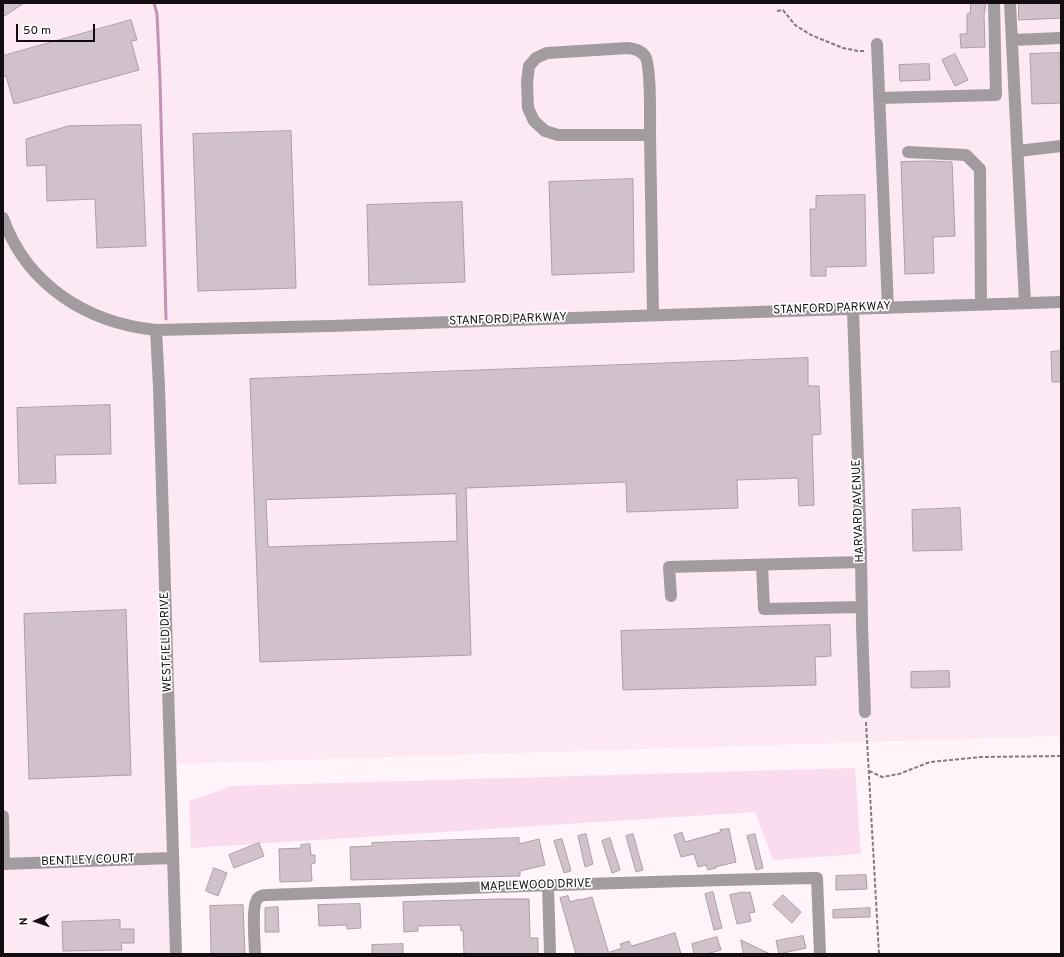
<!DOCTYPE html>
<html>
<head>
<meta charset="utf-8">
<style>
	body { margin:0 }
	#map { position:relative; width:1064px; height:957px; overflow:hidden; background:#fef4fa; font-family:Overpass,sans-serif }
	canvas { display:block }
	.frame { position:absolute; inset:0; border:4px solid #130d11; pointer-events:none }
	.north { position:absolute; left:16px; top:901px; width:40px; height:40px; -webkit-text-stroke:3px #fff; paint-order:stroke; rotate:268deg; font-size:11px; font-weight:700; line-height:16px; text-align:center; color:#130d11 }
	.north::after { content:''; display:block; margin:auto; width:14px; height:18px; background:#130d11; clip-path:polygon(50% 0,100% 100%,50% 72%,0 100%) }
	.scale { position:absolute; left:16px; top:24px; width:79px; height:18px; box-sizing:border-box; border:2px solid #130d11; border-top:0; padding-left:5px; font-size:12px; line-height:14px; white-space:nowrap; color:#130d11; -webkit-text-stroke:3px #fff; paint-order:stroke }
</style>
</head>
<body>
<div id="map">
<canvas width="1064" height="957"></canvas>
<div class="frame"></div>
<div class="north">N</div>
<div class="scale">50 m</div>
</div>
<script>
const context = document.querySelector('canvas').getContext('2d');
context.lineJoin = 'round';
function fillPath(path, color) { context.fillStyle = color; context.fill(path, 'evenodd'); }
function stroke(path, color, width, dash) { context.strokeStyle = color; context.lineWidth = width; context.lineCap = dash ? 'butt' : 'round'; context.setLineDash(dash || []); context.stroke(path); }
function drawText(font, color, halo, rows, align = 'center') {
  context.font = font + ' Overpass,sans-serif'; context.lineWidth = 3.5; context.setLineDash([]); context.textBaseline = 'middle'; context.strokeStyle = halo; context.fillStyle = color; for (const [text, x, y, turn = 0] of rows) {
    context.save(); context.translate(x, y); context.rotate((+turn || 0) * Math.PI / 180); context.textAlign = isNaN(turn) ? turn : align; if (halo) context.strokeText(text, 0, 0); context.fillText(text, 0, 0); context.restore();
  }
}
fillPath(new Path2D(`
	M3 3H1061V736L171 764 177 954H3Z`), '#fce9f4');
fillPath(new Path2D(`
	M855 768 861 854 773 860 755 812 191 848 189 801 232 786Z`), '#fbdbee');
stroke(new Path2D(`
	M154 3 157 14 160 80 166 319`), '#c593b2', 3);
const building = new Path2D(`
	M3 3H24L3 17Z
	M971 3H986L984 15 985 47 961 48 960 34H967V14L970 13Z
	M1019 3H1061V18L1019 20Z
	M131 20 137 40 131 41 139 70 14 104 6 76 3 77V56Z
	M1060 53 1061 103 1032 104 1030 54Z
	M955 54 968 80 955 86 942 60Z
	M929 64 930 80 900 81 899 65Z
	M141 125 146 246 97 248 95 199 47 201 46 165 27 166 26 139 68 126Z
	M291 131 296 288 198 291 193 134Z
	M930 161 952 162 955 236 933 237 934 273 905 274 901 162Z
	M633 179 634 272 552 275 549 182Z
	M865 195 866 266 826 267V276H811L810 209H816V196Z
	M462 202 465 282 369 285 367 205Z
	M1061 351V382H1052L1051 352Z
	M808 358V386H819L821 434 812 435 814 505 799 506 798 478 737 480 738 508 627 512 626 482 466 488 471 655 260 662 250 379ZM456 494 457 541 268 547 266 500Z
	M110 405 111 454 55 455 56 483 19 484 17 408Z
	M960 508 962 550 913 551 912 510Z
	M126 610 131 775 29 779 24 614Z
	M830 625 831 656 815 657 816 685 623 690 621 631Z
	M949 671 950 687 911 688V672Z
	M729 829 736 862 715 867 716 868 708 870 706 865 698 867 694 854 681 857 674 835 682 832 685 842 721 832 720 830Z
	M586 834 593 864 585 867 578 836Z
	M633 834 643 870 636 872 626 836Z
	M755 834 763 868 756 870 747 836Z
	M519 838V844L539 839 545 865 520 871V876L351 880 350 847 372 846V843Z
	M610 838 620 870 612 873 602 841Z
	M562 839 571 871 564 873 554 841Z
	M259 843 264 856 234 868 229 855Z
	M310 844 311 855H315V863L311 864 312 881 280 882 279 849 301 848V845Z
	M214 868 227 873 218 896 206 891Z
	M866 875 867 889 836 890V876Z
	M713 892 722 928 714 930 705 894Z
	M745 892 746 893 750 892 755 912 749 913 751 921 737 924 730 895Z
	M783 895 801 912 792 923 773 905Z
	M568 896 570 902 580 899V900L592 897 609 954H576L560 898Z
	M501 899H529L530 938H538V954H464L463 930 461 931 460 925 418 926V931L404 932 403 902Z
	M360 904 361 928 347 929V925L319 926 318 905Z
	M243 905 245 954H211L210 906Z
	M278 907 279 932H265V908Z
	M870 908V917L833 918V910Z
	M120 920V929H134V943H121L122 950 63 951 62 922Z
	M675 933 681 954H611L610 952 622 948 620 944 629 941 631 946Z
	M803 936 806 948 779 954 776 941Z
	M717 937 721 950 707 954H694L692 944Z
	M741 940 770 954H744Z
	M403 944V954H372V945Z`);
fillPath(building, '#d0c1ca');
stroke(building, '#ad9ea7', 1);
stroke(new Path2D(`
	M777 11 783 10 795 25 811 35 843 48 858 51H866
	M866 722 879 954
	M869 771 882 777 899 774 930 762 981 757 1061 756`), '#837b80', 2, [4, 2]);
stroke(new Path2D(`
	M1010 3 1025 303
	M1012 40 1061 38
	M877 44 888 308
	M879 98 996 95 994 3
	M650 135H558L545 131 534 121 528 108 527 82 529 66 536 58 547 53 628 48C635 49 640 50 645 56 651 64 650 121 650 135L653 315
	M1018 151 1061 146
	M908 152 966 155 980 169 981 305
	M3 218C27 286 88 323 156 330L330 326 1061 302
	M853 309 861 553 862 625 865 712
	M156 330 159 387 176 954
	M762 565 764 609 862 607
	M671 596 669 567 861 562
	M3 816 4 864
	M3 864 172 858
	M548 885 550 954
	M255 954C255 944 251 904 258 898 260 896 264 895 267 895 450 889 634 881 817 878L820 954`), '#a29b9f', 12);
drawText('12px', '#130d11', '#fff', [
	["STANFORD PARKWAY",832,309,-2],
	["STANFORD PARKWAY",508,320,-2],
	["HARVARD AVENUE",859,511,-92],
	["WESTFIELD DRIVE",167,642,-92],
	["BENTLEY COURT",88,861,-2],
	["MAPLEWOOD DRIVE",536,886,-2]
]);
</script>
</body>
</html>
